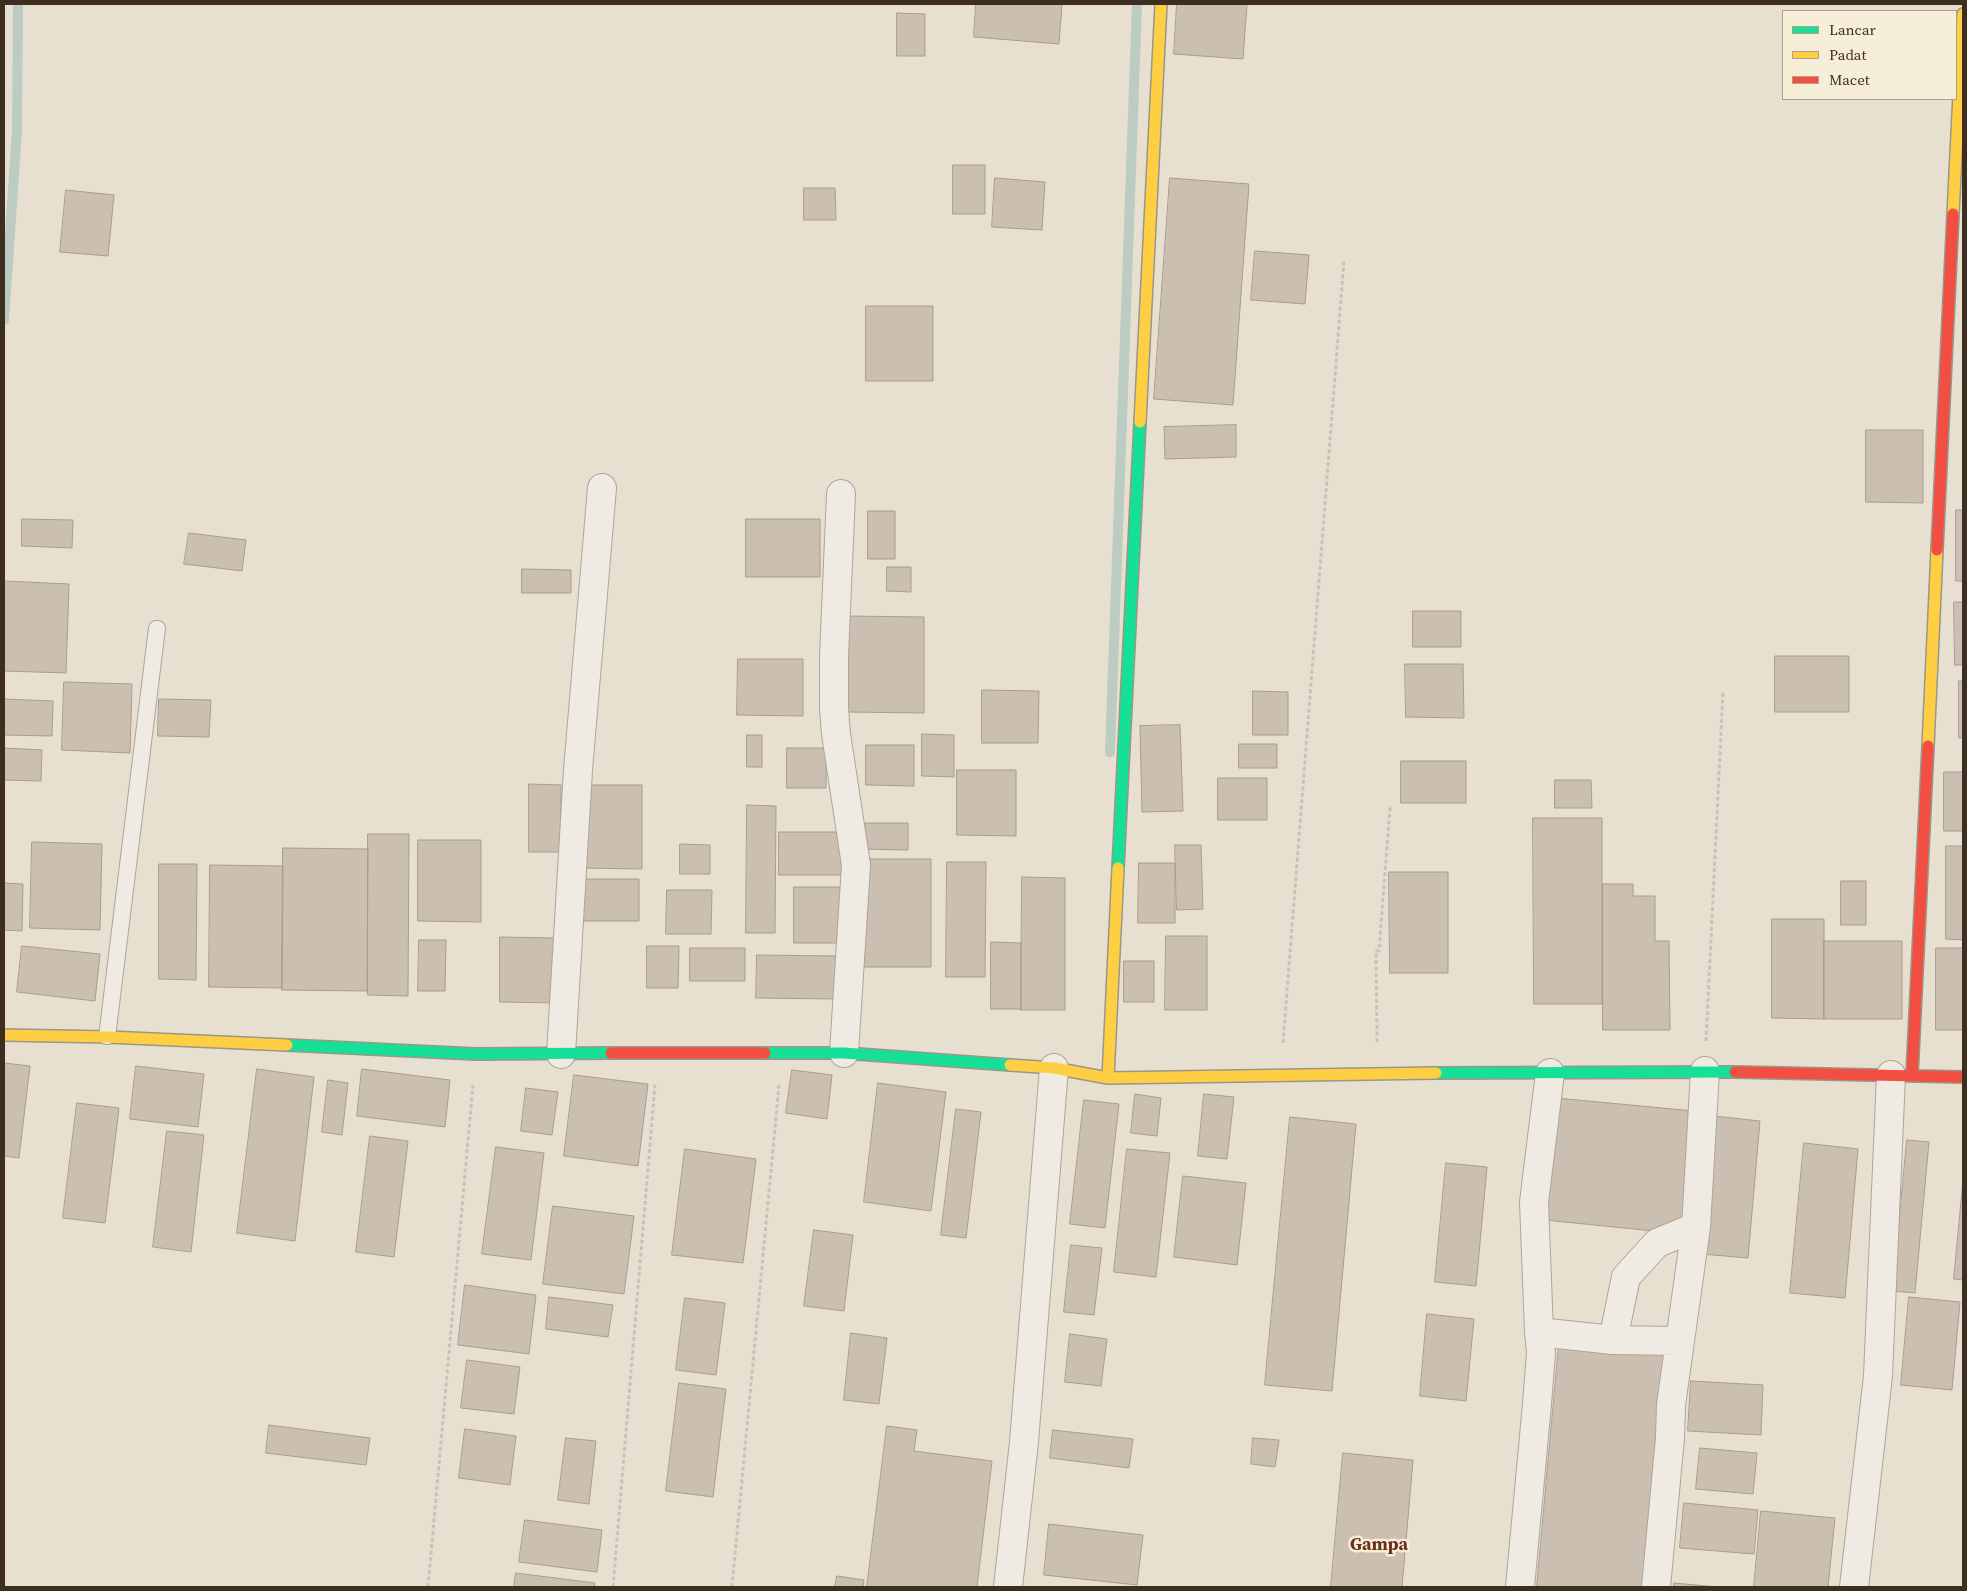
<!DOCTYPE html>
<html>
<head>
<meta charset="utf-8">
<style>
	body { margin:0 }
	#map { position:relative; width:1967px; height:1591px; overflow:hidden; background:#e7e0d1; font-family:"Source Serif 4",serif }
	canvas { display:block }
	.frame { position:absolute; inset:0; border:5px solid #3d2e20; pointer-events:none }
	.legend { position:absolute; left:1782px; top:10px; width:175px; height:90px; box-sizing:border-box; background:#f7eed8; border:1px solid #ada18e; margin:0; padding:6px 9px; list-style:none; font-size:15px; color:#3d2e20 }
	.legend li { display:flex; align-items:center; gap:10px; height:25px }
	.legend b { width:25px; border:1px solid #ada18e }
</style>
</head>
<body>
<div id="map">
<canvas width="1967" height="1591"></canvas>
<div class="frame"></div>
<ul class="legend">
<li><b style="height:6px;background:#16e098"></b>Lancar</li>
<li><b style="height:6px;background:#ffcf43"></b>Padat</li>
<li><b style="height:6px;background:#f24e42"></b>Macet</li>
</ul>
</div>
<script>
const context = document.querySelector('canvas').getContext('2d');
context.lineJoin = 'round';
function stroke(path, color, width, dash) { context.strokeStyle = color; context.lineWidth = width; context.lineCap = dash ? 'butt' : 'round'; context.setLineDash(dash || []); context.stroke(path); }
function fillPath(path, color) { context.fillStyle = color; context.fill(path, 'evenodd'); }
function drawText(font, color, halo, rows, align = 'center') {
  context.font = font + ' "Source Serif 4",serif'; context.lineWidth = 5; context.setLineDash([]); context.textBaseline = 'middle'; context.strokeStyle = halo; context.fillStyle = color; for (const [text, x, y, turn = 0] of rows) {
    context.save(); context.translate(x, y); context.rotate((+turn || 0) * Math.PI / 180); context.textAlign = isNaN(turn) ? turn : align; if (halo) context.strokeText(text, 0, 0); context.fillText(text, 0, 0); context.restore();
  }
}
stroke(new Path2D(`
	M4 320 17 131 18 4
	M1110 752 1137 4`), '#bcccc2', 10);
const building = new Path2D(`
	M976 4H1062L1059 44 974 37Z
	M1177 4H1247L1243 59 1174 54Z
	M897 13 925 14V56H897Z
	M953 165H985V214H953Z
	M995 178 1045 182 1042 230 992 227Z
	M1170 178 1249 184 1233 405 1154 399Z
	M804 188H835L836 220H804Z
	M66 190 114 195 108 256 60 252Z
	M1255 251 1309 255 1305 304 1251 300Z
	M866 306H933V381H866Z
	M1236 425V457L1165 459 1164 427Z
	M1866 430H1923V503L1866 502Z
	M1956 510H1963V581H1956Z
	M868 511H895V559H868Z
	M22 519 73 520 72 548 22 546Z
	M746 519H820V577H746Z
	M189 533 246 540 242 571 184 564Z
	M887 567H911V592L887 591Z
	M522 569 571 570V593H522Z
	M4 581 69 584 66 673 4 671Z
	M1954 602H1963V665H1955Z
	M1413 611H1461V647H1413Z
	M846 616 924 617V713L846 712Z
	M1775 656H1849V712H1775Z
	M738 659H803V716L737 715Z
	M1405 664H1463L1464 718 1406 717Z
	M1959 681H1963V738H1959Z
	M64 682 132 684 130 753 62 750Z
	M982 690 1039 691 1038 743H982Z
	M1253 691 1288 692V735H1253Z
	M4 699 53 701 52 736 4 735Z
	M159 699 211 700 209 737 158 736Z
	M1180 725 1183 811 1142 812 1140 726Z
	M922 734 954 735V777L922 776Z
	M747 735H762V767H747Z
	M1239 744H1277V768H1239Z
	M866 745H914V786L866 785Z
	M4 748 42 750 41 781 4 780Z
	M787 748H826V788H787Z
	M1401 761H1466V803H1401Z
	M957 770H1016V836L957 835Z
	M1944 772H1963V831H1944Z
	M1218 778H1267V820H1218Z
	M1555 780H1591L1592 808H1555Z
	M529 784 561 785V852H529Z
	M579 785H642V869L579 868Z
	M747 805 776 806 775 933H746Z
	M1533 818H1602V1004H1534Z
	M858 823H908V850L858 849Z
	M779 832H847V875H779Z
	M368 834H409L408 996 368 995Z
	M418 840H481V922L418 921Z
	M32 842 102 844 100 930 30 928Z
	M680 844 710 845V874H680Z
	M1175 845H1201L1203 909 1177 910Z
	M1946 846H1963V940L1946 939Z
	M283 848 368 849 367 991 282 990Z
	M861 859H931V967H860Z
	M947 862H986L985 977H946Z
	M1139 863H1175V923H1138Z
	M159 864H197L196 980 159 979Z
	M210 865 283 866 282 988 209 987Z
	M1389 872H1448V973H1390Z
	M1022 877 1065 878V1010H1021Z
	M580 879H639V921H579Z
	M1841 881H1866V925H1841Z
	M4 883 23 884 22 931 4 930Z
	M1603 884H1633V896H1655V941H1669L1670 1030H1603Z
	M794 887H843V943H794Z
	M667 890H712L711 934H666Z
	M1772 919H1824V1019L1772 1018Z
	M1166 936H1207V1010H1165Z
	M500 937 556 938V1003L500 1002Z
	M419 940H446L445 991H418Z
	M1824 941H1902V1019H1824Z
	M991 942 1021 943V1009H991Z
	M22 946 100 954 95 1001 17 992Z
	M647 946H679L678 988H647Z
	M690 948H745V981H690Z
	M1936 948H1963V1030H1936Z
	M757 955 837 956V999L756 998Z
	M1124 961H1154V1002H1124Z
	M4 1063 30 1066 19 1158 4 1156Z
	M136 1066 204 1074 198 1127 130 1119Z
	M257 1069 314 1077 295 1241 237 1233Z
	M362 1069 450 1080 445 1127 357 1116Z
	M792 1070 832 1075 827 1119 786 1113Z
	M574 1075 648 1084 638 1166 564 1156Z
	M328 1080 348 1083 342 1135 322 1132Z
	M878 1083 946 1092 931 1211 864 1202Z
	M526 1088 558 1092 552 1135 521 1131Z
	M1135 1094 1161 1098 1157 1136 1131 1133Z
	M1204 1094 1234 1097 1227 1159 1198 1156Z
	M1556 1098 1694 1111 1683 1234 1545 1220Z
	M1084 1100 1119 1104 1105 1228 1070 1224Z
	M77 1103 119 1108 105 1223 63 1218Z
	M956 1109 981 1112 966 1238 941 1235Z
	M1714 1116 1760 1121 1748 1258 1701 1254Z
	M1290 1117 1356 1124 1332 1391 1265 1385Z
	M167 1131 204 1135 191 1252 153 1247Z
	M370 1136 408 1141 394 1257 356 1252Z
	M1907 1140 1929 1142 1915 1293 1893 1291Z
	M1804 1143 1858 1149 1845 1298 1790 1293Z
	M496 1147 544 1153 531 1260 482 1254Z
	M685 1149 756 1159 743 1263 672 1255Z
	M1127 1149 1170 1153 1156 1277 1114 1272Z
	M1446 1163 1487 1167 1476 1286 1435 1282Z
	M1183 1176 1246 1183 1237 1265 1174 1257Z
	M1963 1180V1280L1954 1279Z
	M553 1206 634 1216 624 1294 543 1284Z
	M814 1230 853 1235 844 1311 804 1306Z
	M1071 1245 1102 1248 1094 1315 1064 1312Z
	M465 1285 536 1295 529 1354 458 1345Z
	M549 1297 613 1305 608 1337 546 1329Z
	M1909 1297 1960 1302 1952 1390 1901 1385Z
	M685 1298 725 1303 716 1375 676 1370Z
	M1427 1314 1474 1319 1466 1401 1420 1396Z
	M851 1333 887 1338 879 1404 844 1400Z
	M1070 1334 1107 1339 1101 1386 1065 1382Z
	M1559 1344 1664 1355 1643 1587H1537Z
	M467 1360 520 1367 514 1414 461 1408Z
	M1691 1381 1763 1385 1761 1435 1688 1431Z
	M679 1383 726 1389 713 1497 666 1491Z
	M269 1425 370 1438 366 1465 266 1453Z
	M887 1426 917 1430 914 1451 992 1461 977 1587H867Z
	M465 1429 516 1436 510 1485 459 1478Z
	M1053 1430 1133 1439 1129 1468 1050 1458Z
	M566 1438 596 1441 589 1504 558 1500Z
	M1253 1438 1279 1440 1275 1467 1251 1464Z
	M1700 1448 1757 1453 1753 1494 1696 1489Z
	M1343 1453 1413 1460 1402 1587H1331Z
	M1684 1503 1758 1510 1754 1554 1680 1548Z
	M1761 1511 1835 1518 1828 1587H1754Z
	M525 1520 602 1530 597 1572 519 1562Z
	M1049 1524 1143 1535 1137 1585 1044 1575Z
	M516 1573 595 1583 594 1587H514Z
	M837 1576 864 1580 863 1587H835Z
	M1674 1583 1718 1587H1674Z`);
fillPath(building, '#cbbfb2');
stroke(building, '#a89c90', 1);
const lane = new Path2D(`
	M156 628H158L108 1037H106Z`);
const street = new Path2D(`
	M841 494 834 656V709L836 734 856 865 844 1053
	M561 1054 578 770 602 488
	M1539 1332 1534 1202 1550 1073
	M1613 1340 1626 1277 1657 1243 1696 1227
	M1008 1587 1024 1442 1054 1068
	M1520 1587 1537 1404 1541 1353 1539 1332 1613 1340 1679 1341
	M1656 1587 1670 1438 1671 1405 1696 1227 1705 1071
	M1854 1587 1878 1376 1891 1075`);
const fast = new Path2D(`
	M1118 868 1140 422
	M287 1045 476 1054 611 1053
	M765 1053H844L1010 1065
	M1436 1073 1735 1072`);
const slow = new Path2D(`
	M1953 214 1963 14
	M1140 422 1161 4
	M1928 746 1937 550
	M4 1035 108 1037 287 1045
	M1010 1065 1054 1068 1108 1078 1436 1073
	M1108 1078 1118 868`);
const jam = new Path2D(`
	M1937 550 1953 214
	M611 1053H765
	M1735 1072 1963 1077
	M1912 1076 1928 746`);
stroke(lane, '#ada599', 16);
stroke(street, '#ada599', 30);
stroke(fast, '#9c958a', 14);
stroke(slow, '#9c958a', 14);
stroke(jam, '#9c958a', 14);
stroke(new Path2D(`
	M1706 1041 1723 692
	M1377 1042 1376 951H1379L1390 808H1387
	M1283 1043 1344 260
	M428 1587 473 1085
	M613 1587 655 1085
	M732 1587 779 1085`), '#c8c2b9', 3, [4, 2.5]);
stroke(lane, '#efebe3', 14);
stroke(street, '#efebe3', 28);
stroke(fast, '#16e098', 11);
stroke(slow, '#ffcf43', 11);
stroke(jam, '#f24e42', 11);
drawText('bold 18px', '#6b2e1e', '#f7eed8', [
	["Gampa",1379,1545]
]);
</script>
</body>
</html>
